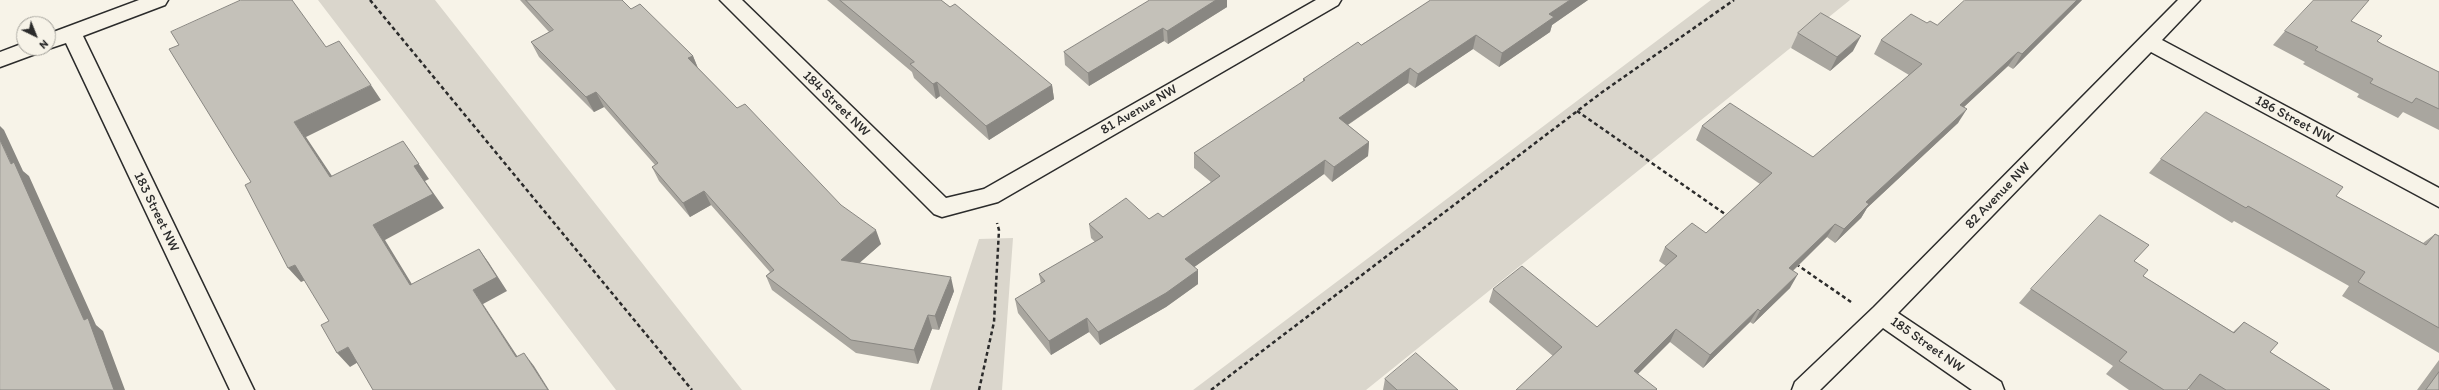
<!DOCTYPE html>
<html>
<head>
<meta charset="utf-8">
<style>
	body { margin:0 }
	#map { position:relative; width:2439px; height:390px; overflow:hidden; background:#f7f3e8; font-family:Itim,sans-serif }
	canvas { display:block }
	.north { position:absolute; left:16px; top:16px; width:40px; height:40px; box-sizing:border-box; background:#f7f3e8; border:1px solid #a5a39c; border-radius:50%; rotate:137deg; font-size:11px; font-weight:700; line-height:16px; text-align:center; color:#2b2b2b }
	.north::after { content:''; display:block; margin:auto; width:14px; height:18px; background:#2b2b2b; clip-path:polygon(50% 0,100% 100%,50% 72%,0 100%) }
</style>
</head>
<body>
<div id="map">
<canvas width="2439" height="390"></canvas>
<div class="north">N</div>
</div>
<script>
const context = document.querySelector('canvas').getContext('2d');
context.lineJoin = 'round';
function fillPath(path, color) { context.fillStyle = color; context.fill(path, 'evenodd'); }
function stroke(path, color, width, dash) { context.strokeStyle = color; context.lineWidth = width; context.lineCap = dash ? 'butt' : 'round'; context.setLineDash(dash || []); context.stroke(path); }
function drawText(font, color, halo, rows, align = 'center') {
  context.font = font + ' Itim,sans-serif'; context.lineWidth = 3.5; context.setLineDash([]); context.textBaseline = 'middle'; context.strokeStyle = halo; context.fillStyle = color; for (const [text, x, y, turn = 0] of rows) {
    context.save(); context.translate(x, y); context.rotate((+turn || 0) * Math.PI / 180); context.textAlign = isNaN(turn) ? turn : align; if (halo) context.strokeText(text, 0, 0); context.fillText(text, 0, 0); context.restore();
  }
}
fillPath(new Path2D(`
	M318 0H435L742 390H616Z
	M1711 0H1850L1366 390H1193Z
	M1013 238 1002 390H930L979 239Z`), '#dad6cc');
const street = new Path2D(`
	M139 0H168L165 5 83 36 254 390H230L66 43 48 49 44 48H48V34Z
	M720 0H742L946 198 984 189 1316 0H1341L1338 5 998 202 942 217 934 214Z
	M2178 0H2200L2162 40 2439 188V207L2151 52 1898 313 2001 382 2004 390H1972L1883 328 1820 390H1792L1795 382 1874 307Z
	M24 43V48H41L38 53 0 67V52Z`);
stroke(street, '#2b2b2b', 3);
stroke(new Path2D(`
	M370 0 692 390
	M1577 111 1728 216
	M1796 264 1851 302
	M979 390 994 322 999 230 997 223
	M1211 390 1601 93 1734 0`), '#2b2b2b', 2.5, [4, 3]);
fillPath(street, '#f7f3e8');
fillPath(new Path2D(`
	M520 0H622L631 9 693 56 698 68 737 108 881 244 859 263 954 291 939 330 932 329 918 364 856 353 772 290 766 276 770 272 711 205 690 217 659 181 652 167 655 165 604 107 594 112 539 57 531 42 549 32Z
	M827 0H941L1052 85 1054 99 989 140 940 96 936 99 914 78 912 72Z
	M1150 0H1227V7L1168 44 1164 41 1089 86 1065 65 1064 52Z
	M1431 0H1588L1552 25 1550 32 1499 67 1473 49 1415 88 1408 83 1348 125 1369 142 1368 156 1332 182 1324 174 1194 267 1198 284 1166 307 1100 345 1089 332 1051 355 1018 313 1015 299 1041 284 1039 274 1095 242 1091 238 1089 224 1149 219 1163 217 1211 182 1194 168V153L1303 82V79L1361 45Z
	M2082 0 2013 69 2008 66 1964 107 1958 123 1867 208 1861 218 1835 243 1827 237 1793 271 1790 288 1753 324 1750 322 1703 368 1670 342 1553 356 1489 302 1493 289 1597 327 1666 266 1659 261 1665 247 1706 233 1760 184 1696 140 1702 126 1813 157 1909 75 1874 54 1881 40 1927 23 1937 25Z
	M2351 21 2382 44 2439 72V130L2403 112 2398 118 2357 97 2359 94 2303 64 2305 62 2273 45 2285 31Z
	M1798 33 1853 51 1830 71 1791 48Z
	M2161 159 2336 196 2423 243 2435 234 2439 236V353L2342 296 2349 286 2234 221 2232 223 2149 173Z
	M2134 261 2143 276 2233 332 2244 322 2270 352 2330 390H2190L2188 389 2187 390H2129L2106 374 2113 366 2019 303 2031 289Z
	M2439 360V390H2417Z
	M1385 379 1458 390H1383Z`), '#a9a69f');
fillPath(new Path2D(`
	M1216 0H1227V7L1168 44 1167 31Z
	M1570 0H1588L1552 25 1550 32 1499 67 1502 53 1549 14Z
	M2077 0H2082L2013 69 2022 54Z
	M1163 28 1164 41 1089 86 1088 73Z
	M1476 35 1473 49 1415 88 1418 74Z
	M1861 36 1853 51 1830 71 1837 57Z
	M2018 52 2008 66 1951 119 1960 105Z
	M693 56 699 71 688 58Z
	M1410 68 1408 83 1337 132 1339 118Z
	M937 82 940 96 936 99 933 84Z
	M371 85 381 100 306 137 342 191 330 177 294 122Z
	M1052 85 1054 99 989 140 986 126Z
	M596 92 604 107 594 112 586 97Z
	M1967 109 1958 123 1867 208 1861 218 1835 243 1844 229 1866 202Z
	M0 126 4 130 23 171 29 176 96 325 103 331 125 390H114L84 320 0 140Z
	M403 141 429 179 425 181 444 208 385 240 421 299 410 285 373 225 414 166Z
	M1369 142 1368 156 1332 182 1334 167Z
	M1325 160 1324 174 1186 273 1185 259Z
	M704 191 711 205 690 217 683 203Z
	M1835 224 1827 237 1781 282 1789 268Z
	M876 230 881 244 847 274 841 260Z
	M479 249 489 263 507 291 483 304 527 371 516 357 473 290Z
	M295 265 308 279 301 282 288 268Z
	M1198 270V284L1166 307 1100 345 1098 332Z
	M1798 274 1790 288 1753 324 1760 311Z
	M951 277 954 291 939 330 935 316Z
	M1758 309 1750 322 1703 368 1710 355Z
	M928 315 932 329 918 364 914 350Z
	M1087 318 1089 332 1051 355 1049 341Z
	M1676 329 1670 342 1628 384 1634 371Z
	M348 347 360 361 350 367 337 353Z
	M524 353 534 366 549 390H548Z`), '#898782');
const building = new Path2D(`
	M241 0H292L326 47 339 41 371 85 294 122 330 177 403 141 419 164 414 166 433 194 373 225 410 285 479 249 497 277 473 290 516 357 524 353 548 390H373L348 347 337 353 321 325 329 321 295 265 288 268 245 185 251 182 169 49 179 45 171 32Z
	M526 0H622L631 9 640 4 693 56 688 58 737 108 745 104 841 205 876 230 841 260 951 277 935 316 928 315 914 350 851 340 766 276 774 270 704 191 683 203 652 167 658 163 596 92 586 97 531 42 553 30Z
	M840 0H941L950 7 955 4 1052 85 986 126 937 82 933 84 910 64 914 62Z
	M1150 0H1216L1167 31 1163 28 1088 73 1064 52Z
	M1431 0H1570L1549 14 1554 17 1502 53 1476 35 1418 74 1410 68 1339 118 1369 142 1334 167 1325 160 1185 259 1198 270 1166 293 1098 332 1087 318 1049 341 1015 299 1045 281 1039 274 1103 237 1089 224 1126 198 1149 219 1158 213 1163 217 1220 176 1194 153 1305 80 1303 79 1358 42 1361 45Z
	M1965 0H2077L2022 54 2018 52 1960 105 1967 109 1866 202 1869 204 1844 229 1835 224 1789 268 1798 274 1760 311 1758 309 1710 355 1676 329 1634 371 1657 389 1656 390H1516L1562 347 1493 289 1522 266 1597 327 1677 256 1665 247 1692 223 1706 233 1772 173 1702 126 1730 103 1813 157 1922 64 1881 40 1911 14 1927 23 1930 21 1937 25Z
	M2314 0H2369L2351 21 2382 36 2377 41 2382 44 2439 72V109L2416 98 2412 103 2370 83 2373 79 2315 50 2318 47 2285 31Z
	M1821 13 1861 36 1837 57 1798 33Z
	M2206 112 2343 187 2336 196 2426 245 2435 234 2439 236V328L2358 282 2365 272 2248 206 2246 208 2161 159Z
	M0 140 11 164 14 162 84 320 88 318 114 390H0Z
	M2100 215 2149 245 2134 261 2148 270 2143 276 2234 333 2244 322 2278 343 2270 352 2330 390H2226L2200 374 2187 390H2164L2119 361 2127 352 2031 289Z
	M1416 353 1458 390H1397L1385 379Z
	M2439 372V390H2426Z`);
fillPath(building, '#c4c1b9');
stroke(building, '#898782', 1);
drawText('14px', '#2b2b2b', '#f7f3e8', [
	["184 Street NW",836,104,44],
	["81 Avenue NW",1139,110,-30],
	["186 Street NW",2294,120,28],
	["82 Avenue NW",1998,196,-46],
	["183 Street NW",156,212,64],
	["185 Street NW",1927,345,35]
]);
</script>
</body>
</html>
